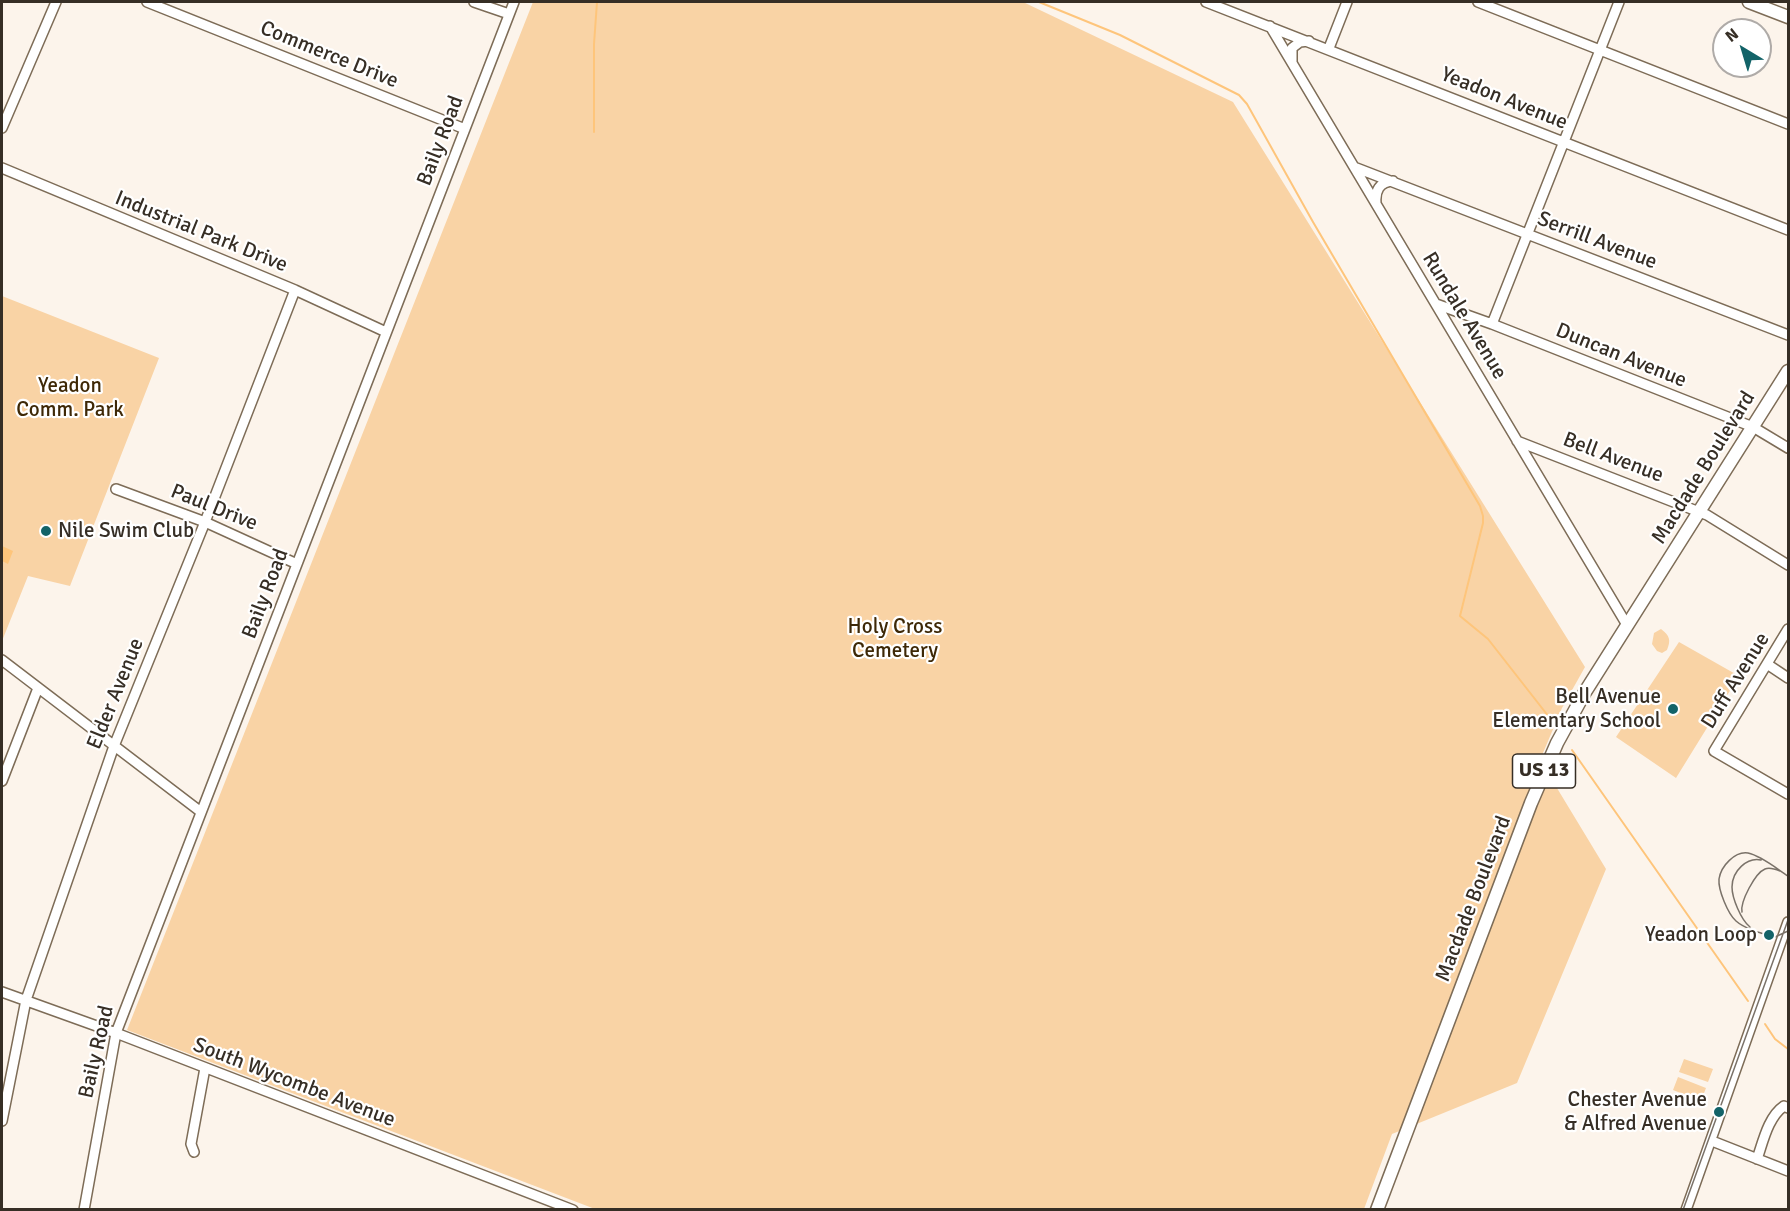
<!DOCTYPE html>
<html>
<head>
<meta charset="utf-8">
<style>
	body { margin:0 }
	#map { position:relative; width:1790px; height:1211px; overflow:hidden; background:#fcf4eb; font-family:Signika,sans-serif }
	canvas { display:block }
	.frame { position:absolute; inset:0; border:3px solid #362e25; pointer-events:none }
	.north { position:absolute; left:1712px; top:18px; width:60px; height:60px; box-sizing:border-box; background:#fff; border:2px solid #afaba8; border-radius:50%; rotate:322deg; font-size:16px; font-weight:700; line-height:24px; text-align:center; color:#362e25 }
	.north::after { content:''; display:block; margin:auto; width:21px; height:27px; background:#136368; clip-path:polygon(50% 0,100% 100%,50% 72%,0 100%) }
</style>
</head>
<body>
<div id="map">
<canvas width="1790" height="1211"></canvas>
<div class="frame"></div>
<div class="north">N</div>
</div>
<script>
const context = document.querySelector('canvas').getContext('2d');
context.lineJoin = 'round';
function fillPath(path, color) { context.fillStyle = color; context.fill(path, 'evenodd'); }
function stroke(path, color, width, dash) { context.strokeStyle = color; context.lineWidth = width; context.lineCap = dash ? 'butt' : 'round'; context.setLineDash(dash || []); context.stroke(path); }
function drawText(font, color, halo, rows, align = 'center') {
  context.font = font + ' Signika,sans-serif'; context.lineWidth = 4.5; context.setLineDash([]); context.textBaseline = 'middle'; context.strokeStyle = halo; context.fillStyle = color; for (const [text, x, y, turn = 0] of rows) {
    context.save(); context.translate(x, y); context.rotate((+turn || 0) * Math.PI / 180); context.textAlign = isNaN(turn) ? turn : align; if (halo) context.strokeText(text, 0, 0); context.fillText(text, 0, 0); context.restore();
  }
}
fillPath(new Path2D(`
	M533 2H1023L1233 102 1585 667 1562 708 1540 760 1606 869 1517 1083 1392 1134 1364 1209H595L127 1030Z
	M2 296 159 358 70 586 28 576 2 641Z
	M1661 629C1670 636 1671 640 1667 650L1662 653 1657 651 1652 644 1654 633Z
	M1679 642 1739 676 1676 778 1616 737Z
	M1684 1059 1713 1069 1708 1082 1679 1072Z
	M1678 1077 1706 1088 1701 1101 1673 1090Z`), '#f9d3a5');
fillPath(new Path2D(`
	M2 546 13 551 8 564 2 561Z`), '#fec57b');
stroke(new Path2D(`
	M1039 2 1120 35 1239 95 1247 104 1313 222 1480 506 1483 516V523L1460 616 1488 639 1549 717
	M594 132V44L597 2
	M1572 750 1748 1001
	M1765 1024 1775 1039 1788 1049`), '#fec57b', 2);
const minor = new Path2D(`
	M147 2 465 129
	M474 2 509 14
	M1206 2 1788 230
	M1478 2 1788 124
	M1270 26 1627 625
	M1329 48 1347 2
	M1292 63V48L1300 42 1309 41
	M2 128 56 2
	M1354 167 1788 335
	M2 168 295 290 386 332
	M1376 203C1375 191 1379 182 1393 181
	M1436 304 1492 324 1753 427 1788 448
	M1492 324 1619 2
	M1517 441 1707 515 1788 565
	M116 489 205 522 297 564
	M1788 629 1714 751 1788 794
	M2 660 201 812
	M1767 664 1788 678
	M2 781 38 688
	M2 992 116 1033 573 1210
	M2 1121 26 1000 114 746 205 522 295 290
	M1712 1141 1788 1171
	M194 1152 191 1144 205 1068
	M1757 1159C1763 1142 1768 1117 1784 1106L1788 1108
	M84 1210 116 1033 514 2
	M1686 1210 1788 922`);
const major = new Path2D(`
	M1749 2 1788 17
	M1377 1210 1531 803 1557 743 1585 692 1788 371`);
stroke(minor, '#7d6c57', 12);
stroke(major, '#7d6c57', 15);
stroke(minor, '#fff', 9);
stroke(major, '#fff', 12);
stroke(new Path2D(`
	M1742 912C1740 902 1755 873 1765 869 1770 867 1775 869 1780 871
	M1750 927C1741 920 1732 898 1732 887 1732 871 1747 857 1761 860
	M1788 931 1775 937C1763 934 1745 929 1736 921 1728 914 1718 890 1719 879 1721 866 1735 851 1748 853 1762 856 1777 869 1788 876
	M1683 1210 1788 920`), '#7a7269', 1.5);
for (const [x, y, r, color] of [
	[46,531,6,"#136368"],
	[1673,709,6,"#136368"],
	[1769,935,6,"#136368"],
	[1719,1112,6,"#136368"]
]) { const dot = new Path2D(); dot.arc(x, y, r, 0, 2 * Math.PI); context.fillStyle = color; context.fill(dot); stroke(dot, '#fff', 2); }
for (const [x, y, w] of [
	[1544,771,63]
]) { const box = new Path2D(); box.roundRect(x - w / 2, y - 17, w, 34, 4.5); context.fillStyle = '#fff'; context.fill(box); stroke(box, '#362e25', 1.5); }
drawText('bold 20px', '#362e25', null, [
	["US 13",1544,771]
]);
drawText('21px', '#362e25', '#fff', [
	["Commerce Drive",329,55,22],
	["Yeadon Avenue",1504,99,22],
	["Baily Road",441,141,-69],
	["Industrial Park Drive",201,232,22],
	["Serrill Avenue",1597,241,21],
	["Rundale Avenue",1464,316,59],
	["Duncan Avenue",1621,356,22],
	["Bell Avenue",1613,458,21],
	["Macdade Boulevard",1704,468,-58],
	["Paul Drive",214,508,22],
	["Baily Road",266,594,-69],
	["Duff Avenue",1736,681,-58],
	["Elder Avenue",116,694,-68],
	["Macdade Boulevard",1474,899,-69],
	["Baily Road",97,1052,-77],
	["South Wycombe Avenue",294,1083,21]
]);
drawText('21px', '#3e2806', '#fff', [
	["Yeadon",70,386],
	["Comm. Park",70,410],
	["Holy Cross",895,627],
	["Cemetery",895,651]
]);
drawText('21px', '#362e25', '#fff', [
	["Nile Swim Club",58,531,"left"],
	["Bell Avenue",1661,697],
	["Elementary School",1661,721],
	["Yeadon Loop",1757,935],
	["Chester Avenue",1707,1100],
	["& Alfred Avenue",1707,1124]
], 'right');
</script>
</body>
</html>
